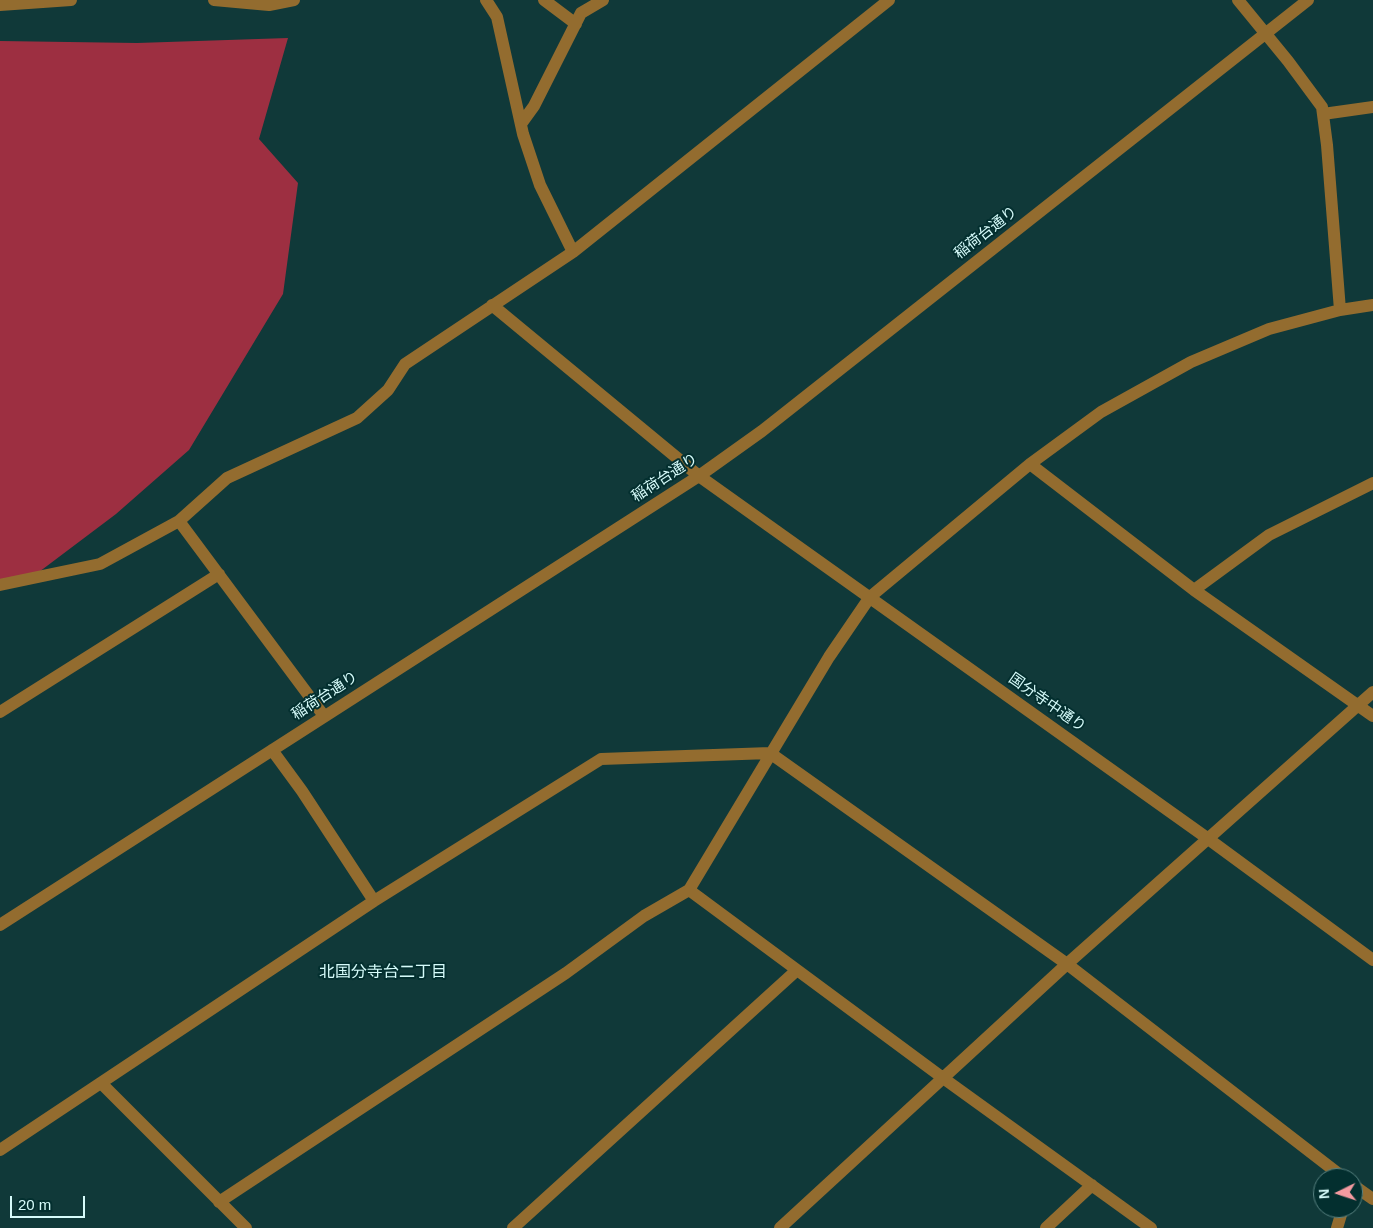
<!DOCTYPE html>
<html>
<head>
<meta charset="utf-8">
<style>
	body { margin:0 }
	#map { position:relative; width:1373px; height:1228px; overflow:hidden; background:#103939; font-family:Helvetica,sans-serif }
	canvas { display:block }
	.north { position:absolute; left:1313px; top:1168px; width:50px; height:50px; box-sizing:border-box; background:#032f2f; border:1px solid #578180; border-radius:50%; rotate:266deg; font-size:14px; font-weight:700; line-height:20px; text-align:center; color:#d6fbfa }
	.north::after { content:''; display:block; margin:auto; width:18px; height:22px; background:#f49aa0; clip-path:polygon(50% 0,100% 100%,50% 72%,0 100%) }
	.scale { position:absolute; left:10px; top:1196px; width:75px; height:22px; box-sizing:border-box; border:2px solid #d6fbfa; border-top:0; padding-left:6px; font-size:15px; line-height:18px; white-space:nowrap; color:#d6fbfa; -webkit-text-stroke:4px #032f2f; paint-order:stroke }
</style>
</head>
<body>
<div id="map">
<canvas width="1373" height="1228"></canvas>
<div class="north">N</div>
<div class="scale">20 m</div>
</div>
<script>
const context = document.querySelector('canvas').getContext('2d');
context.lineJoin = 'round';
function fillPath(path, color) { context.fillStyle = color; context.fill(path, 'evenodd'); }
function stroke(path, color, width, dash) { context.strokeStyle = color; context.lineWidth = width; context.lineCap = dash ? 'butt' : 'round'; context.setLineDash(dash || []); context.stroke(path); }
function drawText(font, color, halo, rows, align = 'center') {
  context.font = font + ' Helvetica,"Noto Sans JP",sans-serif'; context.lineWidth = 4; context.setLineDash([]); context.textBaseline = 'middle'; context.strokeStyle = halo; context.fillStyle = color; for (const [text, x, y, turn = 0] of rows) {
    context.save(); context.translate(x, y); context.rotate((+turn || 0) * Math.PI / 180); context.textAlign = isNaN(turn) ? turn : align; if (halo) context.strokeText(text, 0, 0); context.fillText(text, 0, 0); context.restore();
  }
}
fillPath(new Path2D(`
	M288 38 259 139 298 183 283 294 189 450 116 514 31 578 0 583V41L137 43Z`), '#9d2f41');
stroke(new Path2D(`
	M214 0 269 5 294 0
	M486 0 497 17 523 134 540 185 573 252
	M544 0 576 24
	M1238 0 1288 61 1322 107 1327 145 1340 310
	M0 5 71 0
	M1323 114 1373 107
	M521 124 534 106 581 13 603 0
	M492 305 699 476 1207 838 1373 960
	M1030 464 1194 590 1373 716
	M179 521 324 716
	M0 585 100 564 179 521 227 478 357 418 388 390 405 364 573 252 889 0
	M1194 590 1269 535 1373 483
	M0 712 219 574
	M272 750 302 791 374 901
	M689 890 943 1078 1151 1228
	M0 925 699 476 762 431 1308 0
	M102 1084 246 1228
	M0 1150 374 901 601 759 770 753 1067 964 1344 1178
	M1353 1185 1373 1199
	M219 1202 566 973 644 916 689 890 829 657 870 597 1030 464 1101 412 1191 362 1269 329 1340 310 1373 305
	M513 1228 797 970
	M780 1228 1067 964 1373 692
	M1046 1228 1092 1185
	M1337 1228 1343 1208`), '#936c2f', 12);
drawText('15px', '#d6fbfa', '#032f2f', [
	["稲荷台通り",986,233,-38],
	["稲荷台通り",665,478,-33],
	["稲荷台通り",325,696,-33],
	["国分寺中通り",1047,703,35]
]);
drawText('16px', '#d6fbfa', '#032f2f', [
	["北国分寺台二丁目",383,973]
]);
</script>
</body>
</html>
